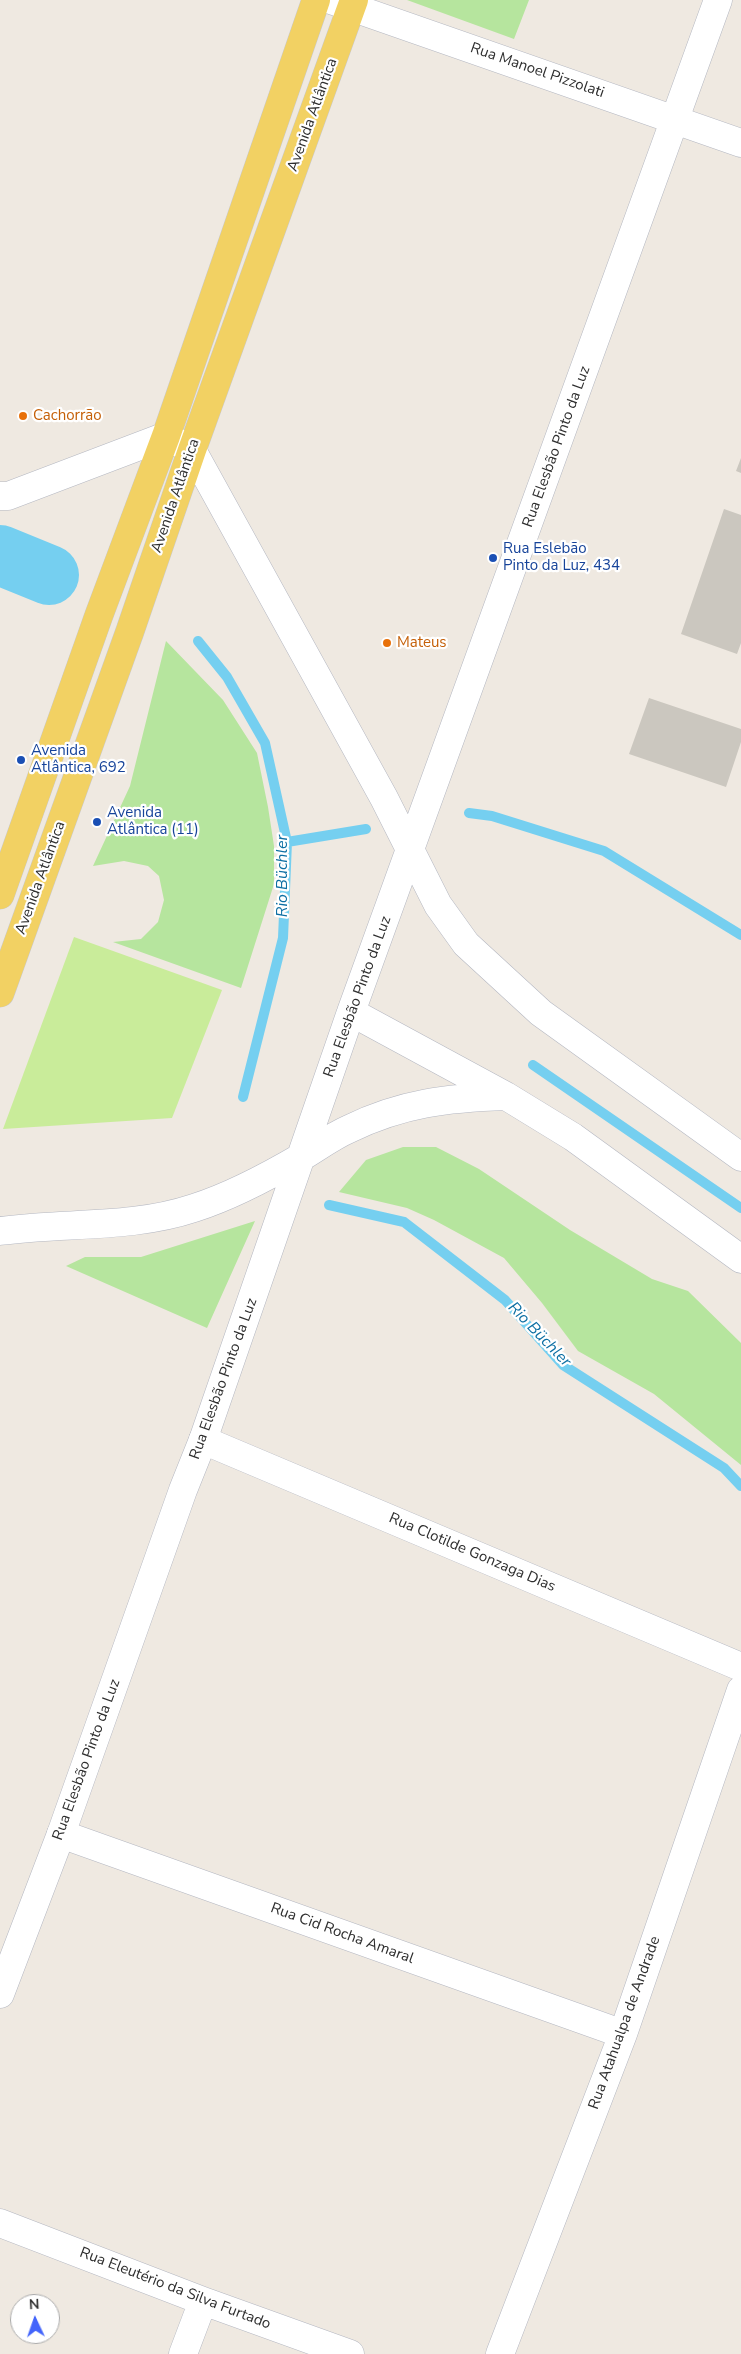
<!DOCTYPE html>
<html>
<head>
<meta charset="utf-8">
<style>
	body { margin:0 }
	#map { position:relative; width:741px; height:2354px; overflow:hidden; background:#efe9e1; font-family:"Nunito Sans",sans-serif }
	canvas { display:block }
	.north { position:absolute; left:10px; top:2294px; width:50px; height:50px; box-sizing:border-box; background:#fff; border:1px solid #ababab; border-radius:50%; rotate:357deg; font-size:14px; font-weight:700; line-height:20px; text-align:center; color:#2e2e2e }
	.north::after { content:''; display:block; margin:auto; width:18px; height:22px; background:#4264fb; clip-path:polygon(50% 0,100% 100%,50% 72%,0 100%) }
</style>
</head>
<body>
<div id="map">
<canvas width="741" height="2354"></canvas>
<div class="north">N</div>
</div>
<script>
const context = document.querySelector('canvas').getContext('2d');
context.lineJoin = 'round';
function fillPath(path, color) { context.fillStyle = color; context.fill(path, 'evenodd'); }
function stroke(path, color, width, dash) { context.strokeStyle = color; context.lineWidth = width; context.lineCap = dash ? 'butt' : 'round'; context.setLineDash(dash || []); context.stroke(path); }
function drawText(font, color, halo, rows, align = 'center') {
  context.font = font + ' "Nunito Sans",sans-serif'; context.lineWidth = 4.5; context.setLineDash([]); context.textBaseline = 'middle'; context.strokeStyle = halo; context.fillStyle = color; for (const [text, x, y, turn = 0] of rows) {
    context.save(); context.translate(x, y); context.rotate((+turn || 0) * Math.PI / 180); context.textAlign = isNaN(turn) ? turn : align; if (halo) context.strokeText(text, 0, 0); context.fillText(text, 0, 0); context.restore();
  }
}
fillPath(new Path2D(`
	M407 0H529L514 39Z
	M166 641 223 700 257 753 268 807 274 846V884L241 988 113 942 141 939 158 922 164 900 159 876 148 866 124 861 93 866 130 786Z
	M403 1147H436L479 1169 570 1230 652 1279 688 1291 741 1343V1465L654 1394 578 1351 542 1303 504 1258 434 1220 407 1208 339 1192 366 1160Z
	M255 1221 207 1328 66 1266 85 1257H141Z`), '#b6e59e');
fillPath(new Path2D(`
	M74 937 222 990 172 1118 3 1129Z`), '#c9ec9a');
stroke(new Path2D(`
	M198 641 227 677 265 743 287 842 283 938 243 1097
	M469 813 492 816 604 851 741 935
	M287 842 366 829
	M533 1065 741 1208
	M329 1205 404 1222 505 1300 563 1365 724 1468 741 1486`), '#75cff0', 10);
stroke(new Path2D(`
	M0 555 49 575`), '#75cff0', 60);
fillPath(new Path2D(`
	M741 458V473L736 471Z
	M724 509 741 515V643L737 654 681 634Z
	M649 698 741 729V742L726 787 629 754Z`), '#cbc7bf');
const street = new Path2D(`
	M331 0 741 143
	M0 496H8L166 436
	M203 1440 741 1667
	M61 1834 623 2034
	M0 2223 203 2301 350 2354
	M183 2354 203 2301
	M500 2354 623 2034 741 1690`);
const secondary = new Path2D(`
	M166 436 192 450 384 798 438 905 466 944 541 1013 741 1157
	M351 1012 506 1096 573 1137 741 1259
	M0 1231C66 1222 131 1229 194 1208 232 1196 269 1176 303 1156 318 1147 333 1136 349 1129 402 1103 448 1098 506 1096
	M0 1994 61 1834 183 1490 203 1440 351 1012 718 0`);
const primary = new Path2D(`
	M0 895 99 615 166 436 316 0
	M0 993 130 631 192 450 354 0`);
stroke(street, '#b4b7c1', 29);
stroke(secondary, '#b4b7c1', 29);
stroke(primary, '#c9c9c9', 29);
stroke(street, '#fff', 28);
stroke(secondary, '#fff', 28);
stroke(primary, '#f2d163', 28);
for (const [x, y, r, color] of [
	[23,416,5,"#e8710a"],
	[493,558,5,"#1a4fb4"],
	[387,643,5,"#e8710a"],
	[21,760,5,"#1a4fb4"],
	[97,822,5,"#1a4fb4"]
]) { const dot = new Path2D(); dot.arc(x, y, r, 0, 2 * Math.PI); context.fillStyle = color; context.fill(dot); stroke(dot, '#fff', 2); }
drawText('15px', '#2e2e2e', '#fff', [
	["Rua Manoel Pizzolati",537,71,19],
	["Avenida Atlântica",313,115,-70],
	["Rua Elesbão Pinto da Luz",557,447,-70],
	["Avenida Atlântica",176,496,-71],
	["Avenida Atlântica",41,878,-70],
	["Rua Elesbão Pinto da Luz",358,997,-70],
	["Rua Elesbão Pinto da Luz",224,1379,-70],
	["Rua Clotilde Gonzaga Dias",472,1553,23],
	["Rua Elesbão Pinto da Luz",87,1760,-70],
	["Rua Cid Rocha Amaral",342,1934,20],
	["Rua Atahualpa de Andrade",625,2023,-70],
	["Rua Eleutério da Silva Furtado",175,2289,21]
]);
drawText('15px', '#c56008', '#fff', [
	["Cachorrão",33,416],
	["Mateus",397,643]
], 'left');
drawText('15px', '#164399', '#fff', [
	["Rua Eslebão",503,549],
	["Pinto da Luz, 434",503,566],
	["Avenida",31,751],
	["Atlântica, 692",31,768],
	["Avenida",107,813],
	["Atlântica (11)",107,830]
], 'left');
drawText('italic 16px', '#0d6fa3', '#fff', [
	["Rio Büchler",283,876,-90],
	["Rio Büchler",539,1335,46]
]);
</script>
</body>
</html>
